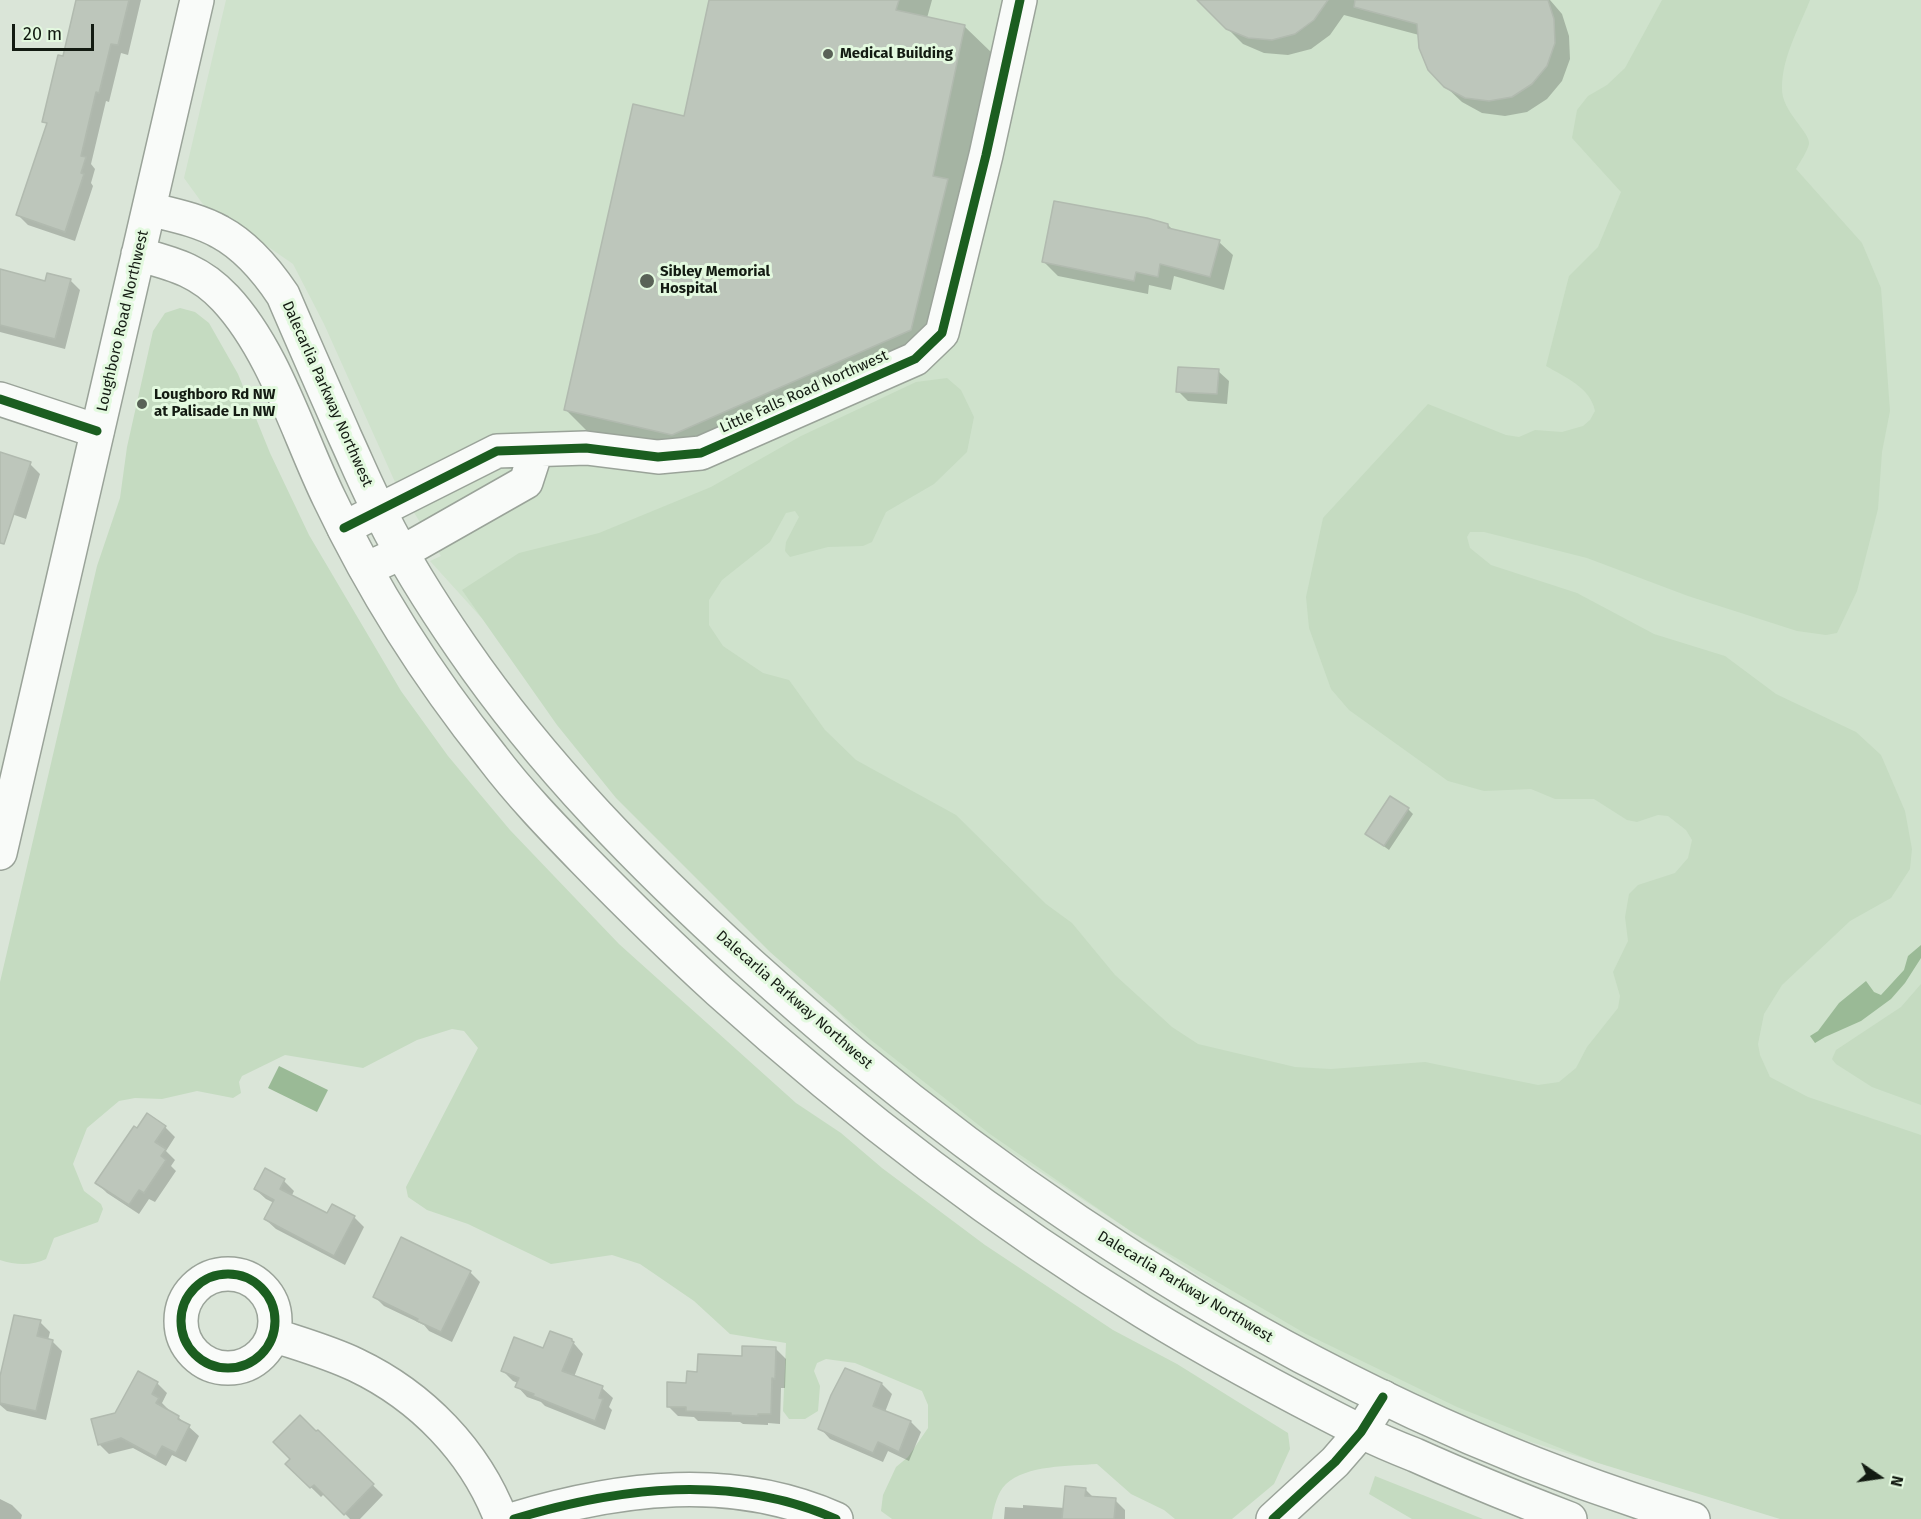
<!DOCTYPE html>
<html>
<head>
<meta charset="utf-8">
<style>
	body { margin:0 }
	#map { position:relative; width:1921px; height:1519px; overflow:hidden; background:#dae5d8; font-family:"Fira Sans",sans-serif }
	canvas { display:block }
	.north { position:absolute; left:1849px; top:1447px; width:60px; height:60px; -webkit-text-stroke:4px #e3f9df; paint-order:stroke; rotate:103deg; font-size:16px; font-weight:700; line-height:24px; text-align:center; color:#131b12 }
	.north::after { content:''; display:block; margin:auto; width:21px; height:27px; background:#131b12; clip-path:polygon(50% 0,100% 100%,50% 72%,0 100%) }
	.scale { position:absolute; left:12px; top:24px; width:82px; height:27px; box-sizing:border-box; border:3px solid #131b12; border-top:0; padding-left:8px; font-size:18px; line-height:21px; white-space:nowrap; color:#131b12; -webkit-text-stroke:4px #e3f9df; paint-order:stroke }
</style>
</head>
<body>
<div id="map">
<canvas width="1921" height="1519"></canvas>
<div class="north">N</div>
<div class="scale">20 m</div>
</div>
<script>
const context = document.querySelector('canvas').getContext('2d');
context.lineJoin = 'round';
function fillPath(path, color) { context.fillStyle = color; context.fill(path, 'evenodd'); }
function stroke(path, color, width, dash) { context.strokeStyle = color; context.lineWidth = width; context.lineCap = dash ? 'butt' : 'round'; context.setLineDash(dash || []); context.stroke(path); }
function drawText(font, color, halo, rows, align = 'center') {
  context.font = font + ' "Fira Sans",sans-serif'; context.lineWidth = 6; context.setLineDash([]); context.textBaseline = 'middle'; context.strokeStyle = halo; context.fillStyle = color; for (const [text, x, y, turn = 0] of rows) {
    context.save(); context.translate(x, y); context.rotate((+turn || 0) * Math.PI / 180); context.textAlign = isNaN(turn) ? turn : align; if (halo) context.strokeText(text, 0, 0); context.fillText(text, 0, 0); context.restore();
  }
}
fillPath(new Path2D(`
	M226 0H1921V1519H1783L1383 1397 898 1078 430 561 441 556 395 482 324 324 293 264 238 226 205 207 184 178Z`), '#cfe2cc');
fillPath(new Path2D(`
	M1662 0H1810C1799 28 1782 57 1782 88 1781 111 1811 133 1809 144 1807 152 1800 162 1796 169L1862 243 1881 288 1890 411 1882 452 1878 509 1857 591 1837 633 1826 635 1797 631 1688 596 1587 558 1484 532H1470L1467 537 1470 548 1491 565 1577 593 1654 634 1725 656 1776 694 1856 732 1881 755 1905 811 1912 849 1910 869 1891 898 1850 921 1782 985 1764 1014 1758 1044 1760 1055 1770 1077 1808 1097 1921 1135V1519H1780L1595 1462 1457 1407 1306 1334 1132 1232 990 1134 871 1040 770 952 616 798 557 725 462 590 519 553 599 533 711 487 801 436 916 382 947 378 961 390 974 417 967 452 934 484 886 512 872 542 863 546 828 547 790 557 785 551 786 542 799 517 795 511 786 513 770 542 722 580 709 600V625L723 646 763 673 789 680 825 730 856 760 956 815 1046 904 1072 923 1115 975 1172 1027 1198 1044 1295 1067 1331 1069 1425 1062 1538 1085 1559 1082 1576 1068 1587 1047 1618 1008 1620 996 1613 972 1628 941 1625 917 1629 894 1638 885 1675 873 1688 858 1692 840 1686 830 1668 816 1658 815 1637 822 1627 820 1594 799H1555L1531 789 1484 791 1448 781 1349 710 1331 689 1309 628 1306 597 1323 518 1428 404 1506 435 1519 437 1535 430 1562 432 1583 426 1590 420 1595 411C1591 388 1565 377 1546 366L1569 276 1598 247 1621 192 1572 138 1577 110 1588 96 1607 85 1625 68Z
	M180 308 195 312 209 323 238 374 270 453 309 535 401 691 448 756 510 830 619 944 796 1103 841 1133 882 1168 985 1245 1113 1330 1177 1364 1288 1433 1290 1449 1274 1484 1232 1519H1175L1164 1510 1131 1494 1097 1464C1070 1466 1026 1465 1006 1484 997 1493 994 1507 992 1519H892L881 1511 883 1495 896 1467 908 1457 928 1428V1405L922 1391 855 1363 826 1359 817 1363 814 1371 820 1386 818 1411 805 1419H789L783 1411 786 1343 730 1334 694 1301 640 1264 612 1255 551 1264 468 1224 427 1210 408 1197 406 1187 478 1048 464 1031 452 1029 417 1040 363 1068 285 1055 242 1076 239 1082 241 1093 233 1098 197 1091 162 1099 135 1098 119 1101 87 1128 73 1164 84 1191 101 1204 103 1209 98 1222 54 1238 46 1259C32 1266 15 1265 0 1260V982L97 566 120 498 127 447 153 331 165 313Z
	M1921 984V1105L1872 1087 1836 1064 1832 1059 1836 1050 1901 1007Z
	M1375 1476 1483 1519H1412L1369 1494Z`), '#c5dbc1');
fillPath(new Path2D(`
	M1921 945V958L1905 983 1891 999 1861 1021 1825 1037 1815 1043 1810 1036 1818 1031 1839 1003 1866 981 1874 992 1881 995 1904 970 1908 956Z
	M279 1066 328 1090 317 1112 268 1088Z`), '#9aba96');
fillPath(new Path2D(`
	M77 0H141L128 55 121 53 109 102 106 101 91 164 95 169 91 183 93 186 75 241 28 225 18 215 48 126 44 121 64 58Z
	M712 0H932L927 18 964 26 992 53 938 357 700 462 593 437 566 410 685 118Z
	M1205 0H1550L1562 14 1569 36 1570 59 1562 81 1547 99 1527 112 1505 116 1482 113 1462 102 1445 86 1419 35 1344 15 1330 35 1311 49 1288 55 1264 53 1243 44 1210 11Z
	M1168 225 1174 231 1219 242 1233 255 1224 290 1174 276 1171 290 1149 285 1148 294 1058 276 1044 262Z
	M0 271 46 283 70 280 80 290 65 349 0 332Z
	M1218 371 1229 381 1227 404 1188 401 1178 391Z
	M0 454 30 464 40 474 26 519 0 510Z
	M1408 809 1413 814 1389 850 1367 834Z
	M147 1115 165 1127 175 1137 166 1151 175 1160 171 1166 176 1171 155 1202 149 1199 139 1214 107 1193 97 1183Z
	M265 1170 284 1181 294 1191 291 1197 328 1215 354 1217 364 1227 345 1265 276 1229 265 1219 274 1203 266 1199 255 1189Z
	M470 1272 480 1282 452 1342 429 1331 424 1325 384 1306 374 1296Z
	M40 1322 50 1332 48 1340 52 1341 62 1351 46 1420 7 1411 0 1405V1384Z
	M571 1340 583 1354 574 1377 602 1388 613 1398 609 1407 612 1410 605 1430 545 1406 541 1402 527 1397 517 1386 518 1383 513 1381 503 1371 544 1350Z
	M776 1349 786 1359 785 1388H781L780 1424 768 1423V1425L743 1424 740 1422 698 1421 694 1417 678 1416 668 1406 698 1373Z
	M846 1370 882 1384 892 1394 885 1412 911 1422 921 1432 909 1461 888 1451 883 1462 830 1439 820 1428Z
	M157 1383 167 1393 162 1403 168 1409 167 1411 178 1417 199 1436 186 1462 172 1455 166 1466 133 1448 109 1454 99 1444 116 1415Z
	M318 1432 383 1495 360 1519H350L325 1493 321 1497 287 1464Z
	M1085 1489 1094 1498 1115 1500 1125 1510V1519H1004L1005 1507 1023 1508V1505L1065 1508Z
	M0 1499 12 1505 22 1515 21 1519H0Z`), '#0003');
const building = new Path2D(`
	M76 0H129L118 45 111 44 99 93 96 92 81 156 86 157 81 173 84 174 65 232 16 215 47 123 42 122 58 55 63 56Z
	M709 0H899L896 10 965 25 933 176 948 179 911 330 672 435 564 410 633 104 684 116Z
	M1197 0H1328L1314 20 1295 34 1272 40 1248 38 1226 29Z
	M1355 0H1548L1554 19 1555 43 1547 66 1532 84 1512 97 1489 101 1465 98 1444 87 1428 70 1419 48 1417 24 1354 7Z
	M1054 201 1147 218 1168 224V228L1220 240 1210 277 1160 264 1158 277 1136 272 1134 281 1042 262Z
	M0 269 45 281 47 273 71 279 55 339 0 325Z
	M1178 367 1219 369 1217 394 1176 392Z
	M0 452 31 462 4 544 0 543Z
	M1390 796 1409 808 1384 846 1365 834Z
	M147 1113 166 1126 155 1142 166 1149 161 1156 166 1160 144 1193 139 1190 129 1205 95 1183 134 1126 137 1128Z
	M265 1168 285 1179 280 1189 327 1213 332 1204 355 1216 334 1256 264 1219 274 1200 254 1189Z
	M401 1237 471 1271 441 1332 417 1321 418 1319 373 1297Z
	M14 1315 41 1320 37 1336 53 1340 36 1411 0 1403V1376Z
	M550 1331 572 1339V1341L574 1342 562 1371 603 1386 599 1398 603 1399 595 1421 533 1396 534 1394 515 1387 519 1378 501 1371 514 1337 543 1348Z
	M742 1346 776 1347 775 1379 772 1378 771 1414H758V1416L731 1415V1413L686 1411V1407H667V1382L686 1383 687 1371 697 1372 698 1354 742 1356Z
	M845 1368 882 1383 873 1406 911 1421 899 1452 878 1442 873 1453 818 1429 831 1395Z
	M138 1371 158 1382 152 1394 159 1398 156 1403 179 1416 178 1419 190 1425 176 1453 162 1446 156 1457 121 1438 98 1445 91 1419 115 1413Z
	M300 1415 316 1431 318 1430 374 1484 344 1515 314 1485 310 1488 285 1464 290 1459 273 1442Z
	M1065 1486 1086 1488 1085 1496 1116 1498 1114 1519H1062Z`);
fillPath(building, '#bdc6bb');
stroke(building, '#b1baaf', 1.5);
const minor = new Path2D(`
	M0 399 97 431
	M344 528 497 451 586 448 658 457 701 453 915 359 942 333 986 155 1020 0
	M366 569 401 553 526 482 536 451
	M181 1321a47 47 0 1 1 94 0a47 47 0 1 1-94 0Z
	M273 1335C300 1344 329 1352 356 1365 421 1396 475 1451 501 1519
	M514 1519C620 1487 732 1473 836 1519
	M1273 1519 1335 1462 1361 1432 1383 1397`);
const major = new Path2D(`
	M149 209C173 215 199 220 220 232 246 246 267 271 283 295 303 342 324 389 345 437 357 463 368 490 382 516 405 562 433 606 462 648 543 766 643 867 749 963 1021 1210 1340 1412 1693 1519
	M138 254C173 264 199 270 225 298 274 350 298 434 329 498 373 591 428 677 492 757 520 794 552 827 584 860 628 905 673 949 719 991 851 1110 992 1219 1144 1312 1214 1355 1287 1394 1360 1431 1378 1440 1397 1448 1415 1455 1466 1478 1518 1499 1570 1519
	M0 853 197 0`);
stroke(minor, '#9aa399', 36);
stroke(major, '#9aa399', 36);
stroke(minor, '#f9fbf9', 33);
stroke(major, '#f9fbf9', 33);
stroke(new Path2D(`
	M0 399 97 431
	M344 528 497 451 586 448 658 457 701 453 915 359 942 333 986 155 1020 0
	M181 1321a47 47 0 1 1 94 0a47 47 0 1 1-94 0Z
	M514 1519C620 1487 732 1473 836 1519
	M1273 1519 1335 1462 1361 1432 1383 1397`), '#1b5e20', 9);
for (const [x, y, r, color] of [
	[828,54,6,"#596257"],
	[647,281,8,"#596257"],
	[142,404,6,"#596257"]
]) { const dot = new Path2D(); dot.arc(x, y, r, 0, 2 * Math.PI); context.fillStyle = color; context.fill(dot); stroke(dot, '#e3f9df', 2); }
drawText('bold 15px', '#131b12', '#e3f9df', [
	["Medical Building",840,54],
	["Sibley Memorial",660,272],
	["Hospital",660,289],
	["Loughboro Rd NW",154,395],
	["at Palisade Ln NW",154,412]
], 'left');
drawText('15px', '#131b12', '#e3f9df', [
	["Loughboro Road Northwest",123,321,-77],
	["Little Falls Road Northwest",804,392,-24],
	["Dalecarlia Parkway Northwest",327,394,66],
	["Dalecarlia Parkway Northwest",794,1000,41],
	["Dalecarlia Parkway Northwest",1185,1287,31]
]);
</script>
</body>
</html>
